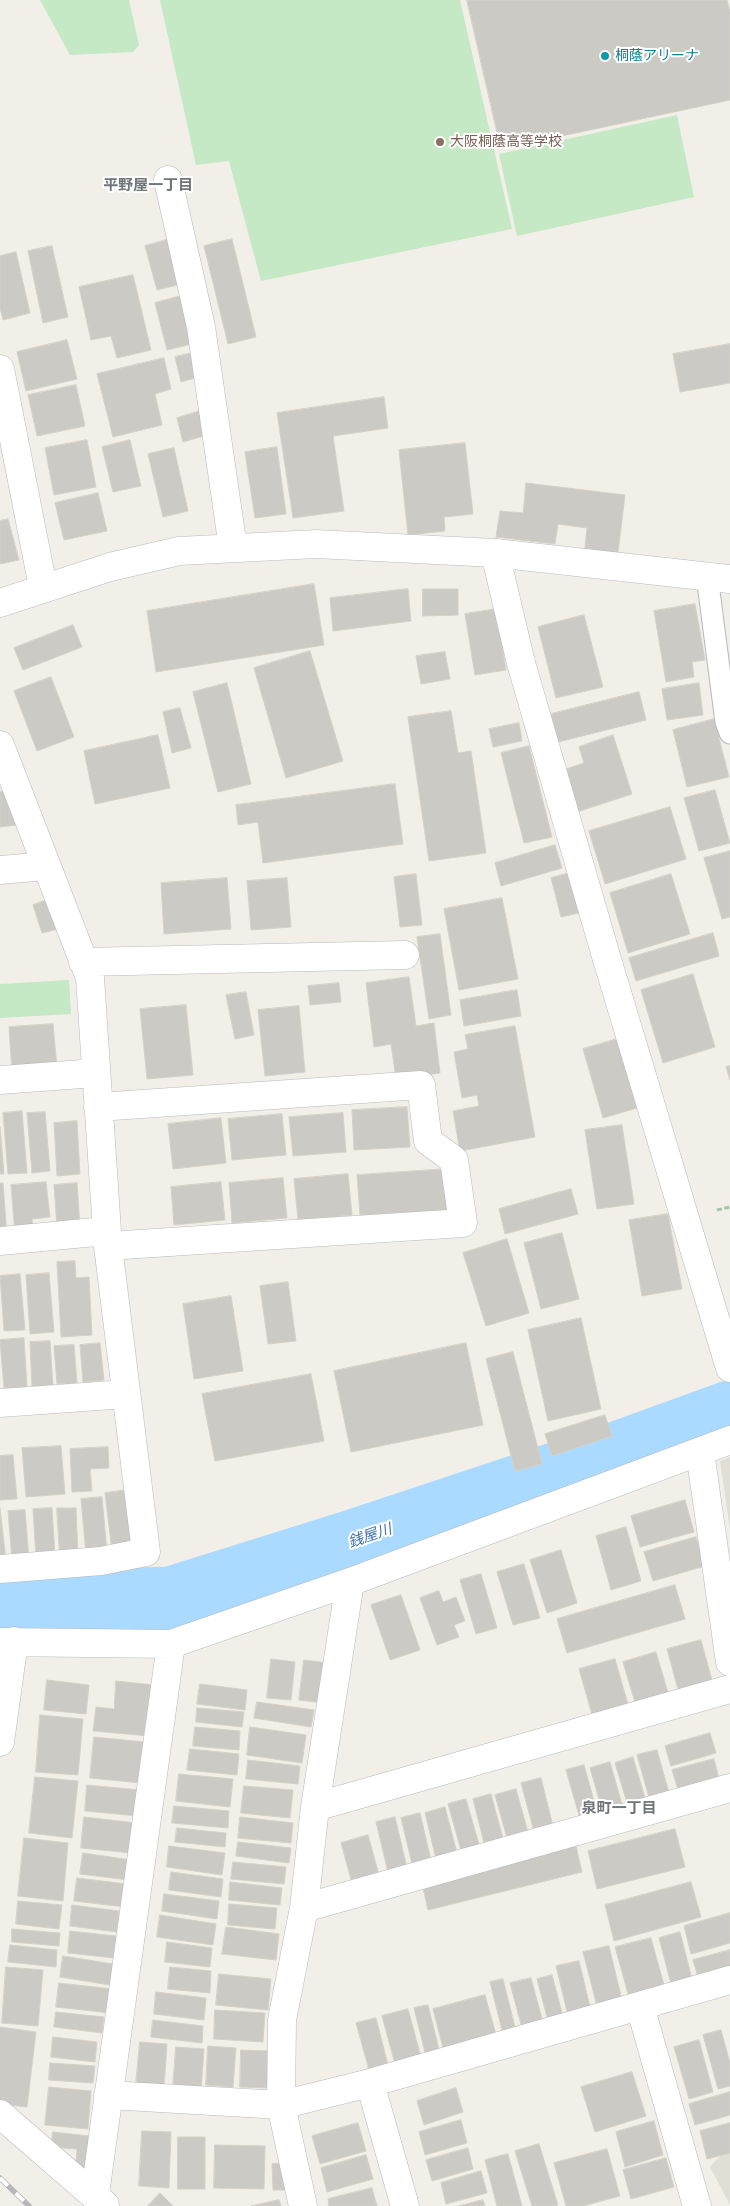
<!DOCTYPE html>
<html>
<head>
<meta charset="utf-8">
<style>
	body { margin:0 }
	canvas { display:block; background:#f1efe8 }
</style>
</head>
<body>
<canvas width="730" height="2206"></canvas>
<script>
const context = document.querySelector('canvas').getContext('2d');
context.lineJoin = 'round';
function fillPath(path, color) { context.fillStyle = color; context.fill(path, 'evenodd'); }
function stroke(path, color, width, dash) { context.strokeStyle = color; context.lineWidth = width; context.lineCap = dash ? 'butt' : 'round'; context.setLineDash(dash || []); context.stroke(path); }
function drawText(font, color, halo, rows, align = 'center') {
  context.font = font + ' "IBM Plex Sans","Noto Sans JP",sans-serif'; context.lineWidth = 4; context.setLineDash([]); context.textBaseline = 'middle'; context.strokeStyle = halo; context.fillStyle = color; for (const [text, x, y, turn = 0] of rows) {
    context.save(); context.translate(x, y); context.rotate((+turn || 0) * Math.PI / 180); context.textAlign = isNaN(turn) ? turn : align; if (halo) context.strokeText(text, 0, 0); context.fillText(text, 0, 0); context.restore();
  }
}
fillPath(new Path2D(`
	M730 1457V1529L720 1461Z
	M730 2145V2205L710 2167Z`), '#e1ded6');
fillPath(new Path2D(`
	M40 0H129L139 45 133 52 70 55Z
	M160 0H460L512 229 261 281 229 161 196 165Z
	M677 115 694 197 517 236 499 154Z
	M69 980 71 1014 0 1018V984Z`), '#c5e8c5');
stroke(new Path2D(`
	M0 1604 171 1599 350 1543 606 1458 730 1413`), '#aadaff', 65);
const building = new Path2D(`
	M467 0H727L730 12V100L501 149Z
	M173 238 186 283 157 290 145 246Z
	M232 239 256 337 228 344 204 246Z
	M52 246 68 317 43 323 28 251Z
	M16 252 30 313 3 320 0 308V256Z
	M133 275 151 350 117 358 111 336 91 340 79 287Z
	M184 295 196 343 167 350 155 303Z
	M67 340 77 379 26 391 17 352Z
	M730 344V383L680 392 673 354Z
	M196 352 202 376 181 382 175 357Z
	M164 358 171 389 155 394 162 425 113 437 97 374Z
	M76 385 85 426 37 436 28 395Z
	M384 397 388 428 333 436 344 511 293 518 277 413Z
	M200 411 207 435 183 442 177 418Z
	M87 440 96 487 54 495 45 448Z
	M130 440 141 486 113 492 102 447Z
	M465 443 473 514 444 517 445 531 408 535 399 450Z
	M277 447 286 514 255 518 245 452Z
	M174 448 188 511 163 517 148 454Z
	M526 483 625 495 617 561 584 556 587 528 558 524 555 544 496 537 500 511 523 513Z
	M98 493 107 531 64 540 55 503Z
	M8 519 19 560 0 564V521Z
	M314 584 324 645 156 672 147 611Z
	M408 589 411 621 333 631 330 598Z
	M423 589H458V615L423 616Z
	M695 604 705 660 692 662 694 677 666 682 654 611Z
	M496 609 506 670 475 675 465 614Z
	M584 615 603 687 556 698 538 627Z
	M73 625 82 647 23 670 14 648Z
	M310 651 343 761 286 778 254 668Z
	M445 652 450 679 421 684 416 656Z
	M51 677 74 737 37 751 14 691Z
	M227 683 251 784 218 792 193 692Z
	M699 683 703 715 667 720 662 689Z
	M639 692 646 720 558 742 551 714Z
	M180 708 191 748 172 753 163 712Z
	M451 711 458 753 471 751 486 853 429 861 408 717Z
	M714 719 729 777 687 787 673 730Z
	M519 723 522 741 493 747 489 729Z
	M158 735 170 788 95 804 84 751Z
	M613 735 632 794 577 812 563 770 584 763 579 747Z
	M529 746 552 837 524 843 501 753Z
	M395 784 403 844 263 863 258 822 238 825 236 805Z
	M715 790 730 843 699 851 684 798Z
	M12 791 16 825 0 827V792Z
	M670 807 686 859 605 884 589 831Z
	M555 845 562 868 501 886 495 863Z
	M730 851V917L722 919 704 858Z
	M569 873 579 913 561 917 551 878Z
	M416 874 422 925 400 927 394 877Z
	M671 874 690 934 628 953 610 893Z
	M227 878 231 929 164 934 161 883Z
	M287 878 291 927 251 930 247 881Z
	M502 898 518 979 459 990 444 909Z
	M49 899 58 929 42 933 33 905Z
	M713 933 719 956 636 981 629 958Z
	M440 934 451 1015 429 1019 417 937Z
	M693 974 715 1047 663 1063 641 990Z
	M409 977 416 1026 434 1023 440 1073 396 1079 391 1044 374 1047 366 983Z
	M339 983 341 1002 310 1005 308 986Z
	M517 990 521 1016 464 1026 460 1000Z
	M246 992 254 1035 235 1039 226 995Z
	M186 1005 193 1075 147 1079 140 1009Z
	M299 1006 305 1072 265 1076 258 1010Z
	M53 1024 57 1068 12 1072 9 1027Z
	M515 1026 535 1137 460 1151 453 1111 479 1106 477 1095 462 1098 454 1052 468 1049 465 1035Z
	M617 1039 637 1108 603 1118 583 1049Z
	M730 1066V1080L726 1067Z
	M407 1107 410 1147 354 1150 352 1110Z
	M22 1111 27 1173 8 1174 3 1113Z
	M45 1112 50 1171 32 1173 27 1113Z
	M343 1113 346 1152 293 1156 289 1117Z
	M282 1114 286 1155 232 1160 228 1119Z
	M221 1118 226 1163 173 1169 168 1124Z
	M77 1121 80 1174 57 1176 54 1123Z
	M622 1125 634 1204 597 1209 585 1130Z
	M0 1127 4 1174H0Z
	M447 1169 449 1210 360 1215 357 1175Z
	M348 1174 352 1215 298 1220 294 1179Z
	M283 1178 287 1218 232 1223 229 1183Z
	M46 1182 50 1217 32 1219 33 1233 15 1234 11 1185Z
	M221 1182 225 1220 174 1225 171 1187Z
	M0 1183H3L7 1236H0Z
	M77 1183 80 1227 57 1228 54 1185Z
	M571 1189 578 1214 505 1234 499 1209Z
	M668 1214 682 1289 642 1296 629 1220Z
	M562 1233 579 1299 541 1309 524 1243Z
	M507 1239 529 1313 486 1326 463 1253Z
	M75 1261 76 1278 89 1277 92 1335 61 1337 57 1262Z
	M49 1273 54 1332 30 1334 26 1275Z
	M20 1274 25 1330 4 1331 0 1276Z
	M288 1282 296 1341 268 1344 260 1286Z
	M231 1296 243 1371 194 1379 183 1304Z
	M581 1318 601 1409 548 1421 528 1330Z
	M24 1338 27 1387 4 1388 0 1340Z
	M50 1341 53 1386 32 1387 30 1342Z
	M100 1343 104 1380 83 1382 80 1345Z
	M466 1343 483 1425 351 1452 334 1371Z
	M74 1345 77 1383 57 1384 54 1346Z
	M513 1352 542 1464 515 1471 486 1359Z
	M311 1374 324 1441 215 1461 202 1394Z
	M605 1415 612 1436 552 1456 545 1434Z
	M61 1446 65 1494 26 1497 22 1448Z
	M108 1447 109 1468 90 1469 92 1491 72 1492 70 1449Z
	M13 1455 17 1499 0 1500V1456Z
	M127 1490 134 1548 112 1551 105 1493Z
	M102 1497 107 1552 86 1554 81 1499Z
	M685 1500 694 1532 640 1547 631 1516Z
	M0 1508 6 1561 0 1562Z
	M52 1508 55 1557 36 1558 33 1509Z
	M57 1508H76L78 1557 60 1558Z
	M25 1510 29 1559 12 1560 8 1511Z
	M626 1527 641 1581 611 1590 596 1536Z
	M696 1537 705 1566 653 1581 644 1552Z
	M561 1550 577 1603 547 1613 530 1560Z
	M524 1564 540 1618 513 1625 497 1572Z
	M481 1574 497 1628 476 1634 460 1580Z
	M675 1585 685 1619 567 1653 557 1619Z
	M439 1591 443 1602 456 1597 465 1621 454 1625 459 1637 437 1645 420 1598Z
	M401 1595 420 1650 390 1660 371 1605Z
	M701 1640 713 1684 679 1693 667 1649Z
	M656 1652 669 1696 636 1706 623 1662Z
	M271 1659 295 1662 291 1700 267 1698Z
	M615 1659 629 1708 593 1718 579 1669Z
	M304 1660 329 1663 324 1703 299 1700Z
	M47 1680 89 1685 86 1714 44 1710Z
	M116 1681 154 1685 149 1736 93 1731 96 1707 114 1709Z
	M200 1684 247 1690 245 1710 197 1704Z
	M257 1702 314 1710 311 1727 254 1718Z
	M197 1708 244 1712 242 1727 196 1722Z
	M40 1715 83 1719 78 1775 36 1772Z
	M195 1727 240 1731 239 1750 193 1746Z
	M250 1727 306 1735 302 1763 247 1755Z
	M710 1733 716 1753 671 1766 665 1746Z
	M94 1737 145 1742 141 1783 90 1778Z
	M190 1749 239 1754 237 1775 187 1770Z
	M657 1750 670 1796 650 1801 637 1755Z
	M633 1757 646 1801 628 1806 615 1763Z
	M714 1759 720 1782 679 1793 672 1770Z
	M248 1760 300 1766 298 1784 246 1779Z
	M610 1762 623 1808 603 1813 590 1768Z
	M584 1765 598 1815 580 1819 566 1770Z
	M179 1774 233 1779 230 1807 176 1801Z
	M35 1777 78 1781 72 1838 29 1833Z
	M541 1778 554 1830 535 1835 521 1783Z
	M87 1785 140 1790 138 1816 85 1811Z
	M244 1786 293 1790 290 1818 241 1813Z
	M516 1789 529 1836 508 1842 495 1795Z
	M491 1794 504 1842 485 1847 473 1799Z
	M466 1799 480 1848 462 1854 448 1804Z
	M174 1806 229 1811 228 1828 172 1823Z
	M445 1807 457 1853 436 1859 425 1813Z
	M420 1813 431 1860 412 1864 401 1818Z
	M84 1817 136 1823 132 1853 81 1848Z
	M240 1817 293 1823 291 1843 238 1838Z
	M395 1817 407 1868 388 1872 376 1822Z
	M177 1828 226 1833 225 1847 175 1842Z
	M675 1829 685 1867 597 1889 588 1851Z
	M368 1835 379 1875 352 1883 341 1843Z
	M24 1838 68 1843 63 1901 18 1896Z
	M238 1842 291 1848 289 1863 236 1856Z
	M169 1846 225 1853 222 1875 167 1867Z
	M576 1846 582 1872 428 1910 422 1883Z
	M83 1853 131 1860 128 1880 80 1874Z
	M233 1862 286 1867 284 1884 231 1879Z
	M171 1872 223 1879 221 1897 169 1890Z
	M77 1878 127 1884 125 1907 74 1901Z
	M230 1882 282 1888 280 1905 229 1900Z
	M691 1882 701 1917 614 1941 605 1905Z
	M164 1894 219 1901 217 1919 162 1911Z
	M18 1901 62 1905 59 1929 16 1924Z
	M229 1904 277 1908 275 1929 228 1925Z
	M72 1905 119 1911 117 1932 70 1926Z
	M730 1913V1943L691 1954 684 1926Z
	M160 1915 216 1924 213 1945 157 1937Z
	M226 1927 279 1934 276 1960 222 1954Z
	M12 1929 60 1933 59 1946 12 1942Z
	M70 1931 116 1936 114 1958 68 1953Z
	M680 1932 692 1979 671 1984 659 1938Z
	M651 1938 666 1992 630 2001 615 1947Z
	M167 1942 212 1948 210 1967 165 1962Z
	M10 1945 57 1950 56 1967 8 1962Z
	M609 1946 622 2000 597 2006 583 1952Z
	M730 1950V1975L700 1984 693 1960Z
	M63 1956 113 1964 110 1985 60 1977Z
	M579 1961 592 2015 569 2020 556 1966Z
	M6 1967 43 1970 38 2026 2 2023Z
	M170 1967 211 1971 210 1993 168 1989Z
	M219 1974 271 1979 268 2010 216 2005Z
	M552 1975 564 2020 549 2025 537 1979Z
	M531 1978 544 2026 523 2032 510 1983Z
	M503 1979 517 2035 504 2038 490 1982Z
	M59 1983 113 1989 110 2013 56 2007Z
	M156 1992 206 1998 204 2020 154 2014Z
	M485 1995 497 2038 444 2052 433 2009Z
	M428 2005 440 2053 426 2057 414 2008Z
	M408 2009 421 2057 395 2064 382 2016Z
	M215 2010 265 2013 263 2042 214 2039Z
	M56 2012 104 2017 102 2033 54 2027Z
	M376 2018 388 2065 369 2070 356 2023Z
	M153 2020 203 2026 202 2043 151 2037Z
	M0 2027 36 2032 27 2107 0 2104Z
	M721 2030 730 2063V2086L718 2089 703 2035Z
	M53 2037 97 2042 95 2062 51 2057Z
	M699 2040 713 2092 689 2099 674 2047Z
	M140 2042 167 2044 164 2087 136 2084Z
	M208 2046 236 2048 233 2087 206 2085Z
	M176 2047 204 2049 201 2090 173 2087Z
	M241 2050 270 2051 269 2088 240 2087Z
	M50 2063 95 2066 93 2083 49 2080Z
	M632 2072 646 2116 595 2132 581 2087Z
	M49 2087 91 2091 88 2129 45 2125Z
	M456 2088 463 2112 424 2125 417 2101Z
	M730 2092V2115L695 2125 689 2104Z
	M461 2120 467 2143 425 2155 419 2132Z
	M654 2121 663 2155 625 2167 616 2132Z
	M358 2123 366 2151 320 2164 312 2136Z
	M730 2123V2153L707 2159 700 2131Z
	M142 2131 171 2132 169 2188 139 2186Z
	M53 2132 99 2137 95 2174 75 2172 77 2149 51 2147Z
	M178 2137H205V2189H178Z
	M539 2144 558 2205 555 2206H532L515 2151Z
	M215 2145 265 2146 264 2189 214 2188Z
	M468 2148 473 2169 432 2181 426 2160Z
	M607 2149 620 2196 583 2206H566L554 2163Z
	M508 2154 522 2206H497L485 2160Z
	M366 2155 373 2179 327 2192 321 2168Z
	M666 2158 674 2187 631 2199 623 2170Z
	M288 2163 289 2190H273L272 2164Z
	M481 2171 487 2193 446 2204 441 2183Z
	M372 2188 377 2206H329L328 2199Z
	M160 2193 173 2206H148Z
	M279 2200 281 2206H251Z
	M483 2200 485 2206H459Z`);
fillPath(building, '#cccac5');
stroke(building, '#d6d1c6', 1);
const lane = new Path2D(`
	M707 576 726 722 730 733`);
const street = new Path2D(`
	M168 180 201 327 233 548
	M0 369 43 587
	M495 553 521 663 606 956 730 1368
	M0 745 90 978 108 1246 146 1552 101 1561 0 1569
	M0 870 46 866
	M83 962 405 955
	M0 1080 96 1073
	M98 1107 421 1085 428 1141 454 1160 463 1223 108 1246
	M0 1241 106 1231
	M0 1403 126 1394
	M700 1452 730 1662
	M350 1582 315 1807 304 1908 282 2020 281 2105 370 2083 730 1980
	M0 1642 171 1644 350 1582 730 1440
	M0 1742 14 1641
	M315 1807 730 1689
	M304 1908 730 1788
	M640 2006 697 2206
	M370 2083 405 2206
	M108 2095 281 2105 303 2206
	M0 2114 105 2205
	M95 2194 171 1644`);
const secondary = new Path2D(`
	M0 603 110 567 179 551 316 544 495 553 730 579`);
stroke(lane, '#b5b8bc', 23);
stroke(street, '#b5b8bc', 29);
stroke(secondary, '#b6babf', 29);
stroke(new Path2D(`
	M717 1210 730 1207`), '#9cc7a9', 3, [5, 2.5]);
stroke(lane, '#fff', 21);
stroke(street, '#fff', 28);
stroke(secondary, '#fff', 28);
const rail = new Path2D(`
	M0 2178 29 2206`);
stroke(rail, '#b6b7b8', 5.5);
stroke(rail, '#fff', 4, [11]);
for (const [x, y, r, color] of [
	[605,56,5,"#0f9aa8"],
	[440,142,5,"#8d6e63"]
]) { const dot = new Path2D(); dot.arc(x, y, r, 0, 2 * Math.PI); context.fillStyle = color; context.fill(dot); stroke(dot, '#fff', 2); }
drawText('14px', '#0d838f', '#fff', [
	["桐蔭アリーナ",615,56]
], 'left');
drawText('14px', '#785e54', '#fff', [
	["大阪桐蔭高等学校",450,142]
], 'left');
drawText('bold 15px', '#70757a', '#fff', [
	["平野屋一丁目",148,186],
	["泉町一丁目",619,1809]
]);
drawText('italic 15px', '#4174aa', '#fff', [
	["銭屋川",370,1536,-19]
]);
</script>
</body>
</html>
